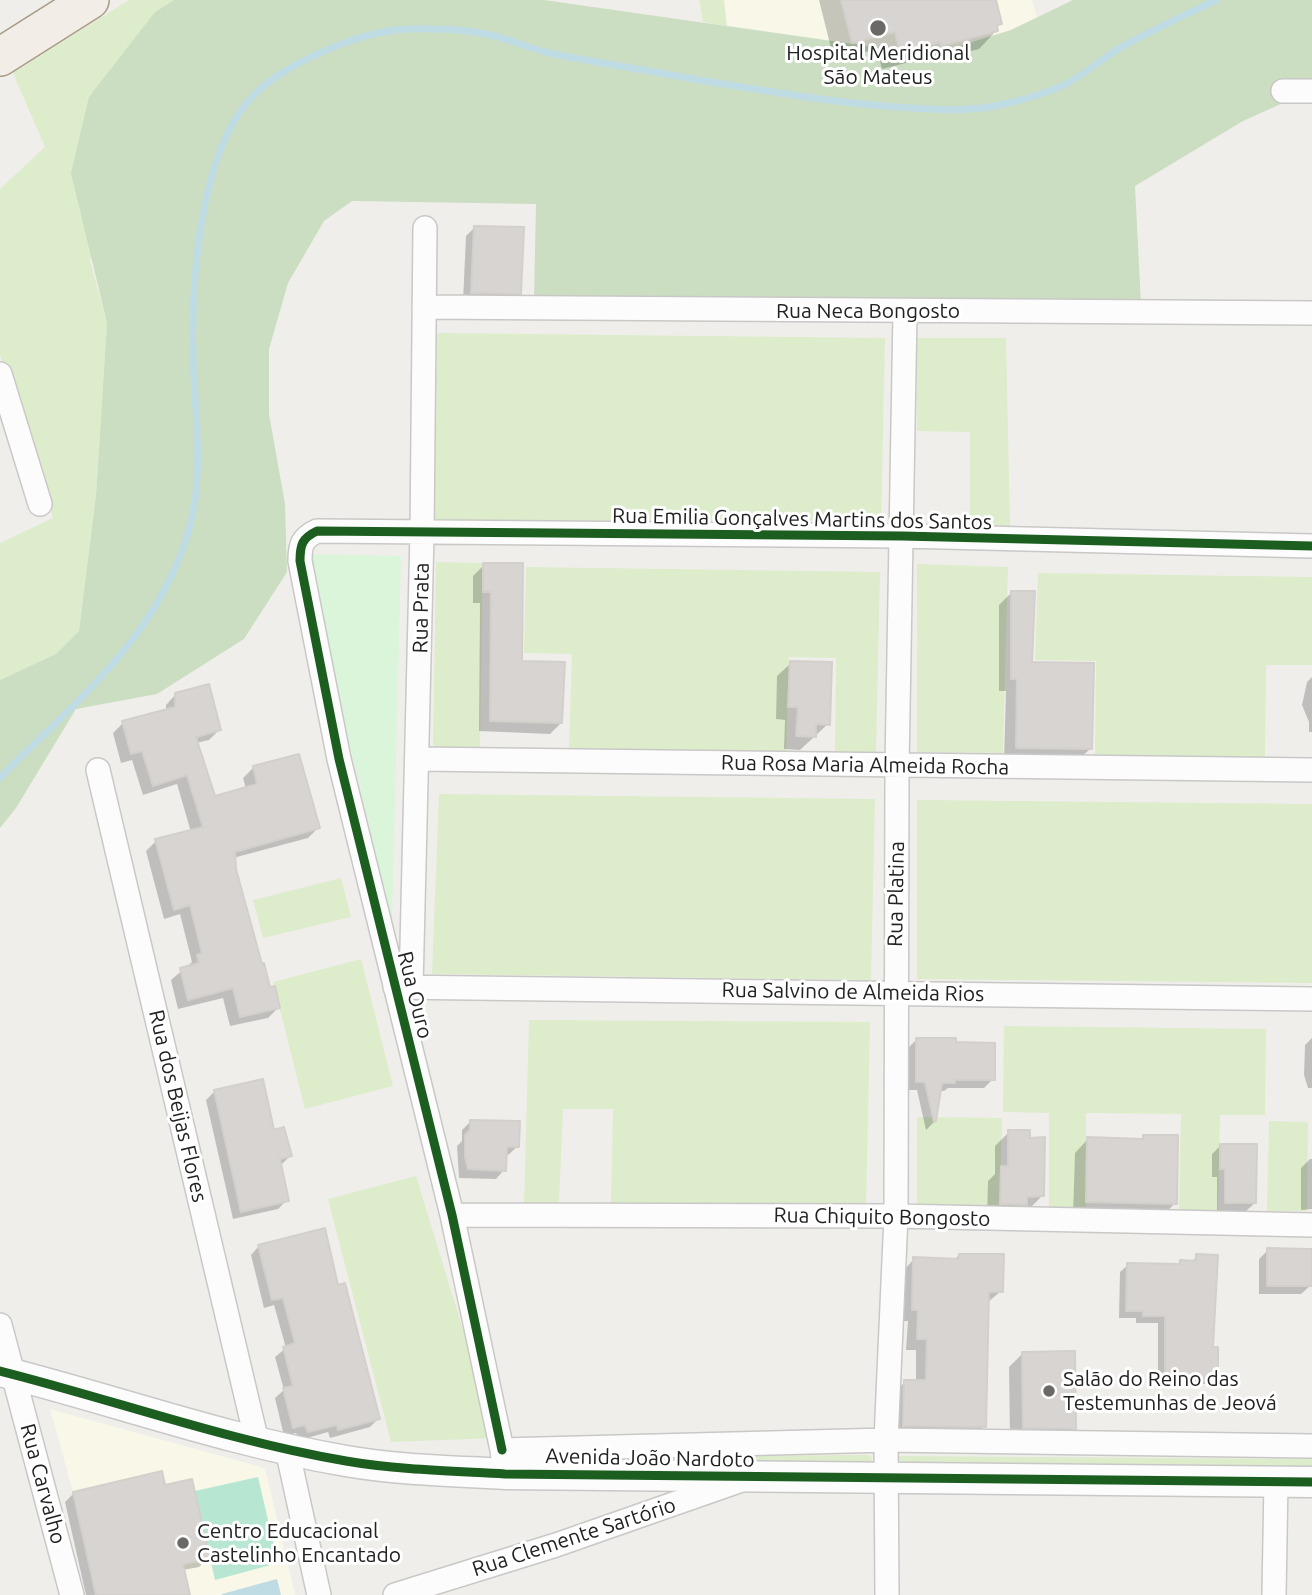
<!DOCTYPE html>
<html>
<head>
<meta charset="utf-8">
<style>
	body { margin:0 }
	canvas { display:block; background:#f0eeeb }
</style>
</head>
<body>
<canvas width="1312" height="1595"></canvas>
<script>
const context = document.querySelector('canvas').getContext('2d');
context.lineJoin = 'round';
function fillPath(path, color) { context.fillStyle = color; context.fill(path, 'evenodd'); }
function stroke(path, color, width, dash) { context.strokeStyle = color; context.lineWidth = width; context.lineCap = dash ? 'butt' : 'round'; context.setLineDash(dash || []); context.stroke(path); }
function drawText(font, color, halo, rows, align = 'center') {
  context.font = font + ' Ubuntu,sans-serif'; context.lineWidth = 6; context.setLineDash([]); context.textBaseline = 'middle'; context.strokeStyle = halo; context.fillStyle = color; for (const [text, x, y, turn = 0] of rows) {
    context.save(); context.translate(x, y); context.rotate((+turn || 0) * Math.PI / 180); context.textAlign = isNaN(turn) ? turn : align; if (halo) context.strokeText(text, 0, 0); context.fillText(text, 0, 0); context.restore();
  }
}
fillPath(new Path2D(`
	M699 0H1032L1037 18 1011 30 930 55 703 22Z
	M50 1409 265 1468 295 1595H96L73 1492Z`), '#f8f7e8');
fillPath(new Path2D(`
	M129 0H174L155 12 90 261 107 323 96 496 79 631 56 654 0 680V543L53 518 0 355V189L45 147 13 73Z
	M699 0H724L727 26 703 22Z
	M437 333 885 338 881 525 435 521Z
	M917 338H1006L1010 526 970 527V432L917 431Z
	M436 562 483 563 480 748H433Z
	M917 564 1008 567 1003 753 917 752Z
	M526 567 880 572 876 752H835L836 658 789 657 786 754 569 750 572 654 524 653Z
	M1038 573 1312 577V665H1266L1265 759 1095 758 1096 661 1035 660Z
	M439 794 875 799 871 980 432 974Z
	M917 800 1312 804V983L917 979Z
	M341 878 351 917 263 938 253 900Z
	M361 959 393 1086 305 1109 273 982Z
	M529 1020 870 1022 866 1209 611 1204 613 1109H563L559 1203H524Z
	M1004 1026 1266 1029 1265 1115H1220L1218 1211H1179L1181 1114 1086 1113V1207L1049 1208V1113L1003 1112Z
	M917 1117 1002 1118 1000 1206 917 1205Z
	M1269 1121 1308 1122 1307 1211H1267Z
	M416 1176 496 1438 391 1442 328 1199Z
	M867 1455 871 1456 872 1461 522 1462 523 1457Z
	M899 1456 1312 1459V1466L900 1462 896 1459Z`), '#ddeccb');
fillPath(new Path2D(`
	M174 0H544L930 55 1011 30 1073 0H1312V90L1243 121 1135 186 1141 305 534 298 536 204 352 201 324 221 288 283 269 349V414L285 504 287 572 244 639 157 694 76 709 16 808 0 828V680L56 654 79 631 96 496 107 323 71 173 89 97 155 12Z`), '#cbdec1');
fillPath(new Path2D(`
	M304 554 401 556 392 921Z`), '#daf5da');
fillPath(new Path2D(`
	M258 1477 278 1563 215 1580 195 1491Z`), '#b7e6d2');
fillPath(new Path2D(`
	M277 1579 281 1595H222V1594Z`), '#bfdbe3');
fillPath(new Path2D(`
	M819 0H994L1000 23 996 28V31L979 49 923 63 922 59 882 69 877 49 834 60Z
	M475 227 520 293 511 302 463 301 466 236Z
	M484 565 520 663 561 723 550 734 479 731 480 603H473V576Z
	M1012 592 1031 664 1090 749 1077 761 1004 760 1006 691H999V605Z
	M791 663 828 724 800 750 784 749 785 720 776 719 777 676Z
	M1312 677V732H1309V722L1302 705 1307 682Z
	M176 694 219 730 209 740 196 743 213 798 246 789 243 778 254 767 318 828 308 838 233 858 234 869 269 989 278 1008 268 1018 230 1026 223 998 178 1009 171 980 192 962 180 914 164 919 146 851 156 841 191 832 177 784 143 795 132 760 121 763 113 733 123 723 166 712V705Z
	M1312 1038V1088H1308L1304 1075 1305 1045Z
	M917 1039 954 1044 993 1079 984 1088H948L944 1091H939L935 1121 926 1130 917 1090H908V1048Z
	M214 1092 273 1132 290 1156 281 1165 287 1200 278 1209 233 1219 206 1100Z
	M471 1121 517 1147 508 1155H505L504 1170 496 1179 459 1178 457 1146 462 1141V1130Z
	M1009 1132 1043 1195 1029 1209 987 1217 988 1181 995 1174V1146Z
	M1144 1137 1175 1203 1162 1217 1073 1215 1075 1153 1088 1139 1140 1140Z
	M1221 1145 1255 1203 1246 1211H1217V1177H1212V1154Z
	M1310 1159H1312V1209L1301 1210V1168Z
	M259 1246 336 1287 378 1419 370 1427 330 1438 328 1432 300 1440 296 1433 284 1436 275 1398 284 1390 275 1357 286 1348 274 1305 264 1308 251 1255Z
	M1268 1250 1310 1286 1301 1294H1259V1259Z
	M959 1255 1001 1291 987 1303 984 1427 973 1438 893 1437V1393L905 1382H916V1350H906L908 1321H901L903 1271 914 1259 954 1260Z
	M1197 1256 1216 1377 1208 1384H1158V1323H1136V1318H1119L1120 1272 1128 1265 1178 1266 1181 1262 1191 1263Z
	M1023 1353 1074 1428 1060 1441H1010L1009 1367Z
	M164 1487 208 1558 199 1567 183 1570 189 1595H86L65 1502 74 1493Z`), '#0003');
stroke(new Path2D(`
	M0 778C72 704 151 644 185 542 206 483 195 417 193 356 191 284 199 155 250 99 282 64 361 30 410 29 436 28 464 29 490 35 513 40 535 51 558 55 605 64 652 71 699 80 761 90 822 101 884 106 922 109 963 113 1000 105 1019 101 1051 92 1068 83 1086 73 1102 59 1120 48 1150 30 1184 16 1216 0`), '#bfdbe3', 7);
const building = new Path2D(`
	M841 0H996L1002 24 997 25 998 31 941 46 940 42 900 53 895 32 852 43Z
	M474 226 524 227 521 294 471 293Z
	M483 563H523L522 661 565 662 562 723 490 721 491 592H483Z
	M1011 591H1035L1032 662 1094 663 1092 749 1016 748 1017 679H1011Z
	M790 661 832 662 830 725 816 724V737L796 736 798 707H788Z
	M209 684 221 730 196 737 215 796 257 784 253 766 299 754 320 828 235 852 236 869 262 964 264 963 270 987 275 986 280 1008 240 1017 233 988 188 1000 180 968 199 963 197 955 202 953 190 905 174 910 155 839 203 827 187 775 153 786 142 751 131 754 122 721 175 707V693Z
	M916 1038H956V1042L995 1043V1080H955V1083H942L936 1121 934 1122 925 1082H916Z
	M263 1079 274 1130 284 1127 292 1156 280 1159 289 1201 241 1212 214 1090Z
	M470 1120 520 1121 519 1147H507L506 1171 468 1169 465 1157V1135L470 1130Z
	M1008 1130H1030V1138L1045 1137 1044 1196 1027 1197V1205L1000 1204 1001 1166H1008Z
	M1143 1135H1178L1177 1204 1086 1202 1087 1137 1143 1139Z
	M1220 1144H1257L1256 1203H1225V1169H1220Z
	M325 1228 338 1285 345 1283 380 1419 338 1430 337 1425 308 1432 305 1425 293 1428 283 1388 293 1386 283 1347 295 1343 283 1298 272 1300 258 1245Z
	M1267 1248 1312 1249V1286H1267Z
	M959 1254H1004L1003 1292H989L986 1427 903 1426 904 1380H926L927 1339H917L918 1310H912L913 1257 959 1259Z
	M1196 1254 1218 1255 1213 1347H1218V1378L1165 1377V1316H1143V1311H1126L1127 1263 1180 1264V1260L1196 1261Z
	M1075 1351 1076 1429 1023 1428 1022 1352Z
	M162 1471 165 1485 192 1479 210 1559 183 1564 190 1595H96L73 1492Z`);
fillPath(building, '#d7d4d2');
stroke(building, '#d3d0cc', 2);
const minor = new Path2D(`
	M1283 91H1312
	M424 307 1312 313
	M0 374 40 504
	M418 759 1312 770
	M98 770 257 1442
	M395 987 1312 999
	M411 987 422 533 425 228
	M452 1215 896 1216 1312 1225
	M0 1325 72 1595
	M287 1449 319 1595
	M502 1450 452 1215 339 759 300 561C300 545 302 538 317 531L902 536 1312 546
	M504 1466 502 1450 886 1440 1312 1446
	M395 1595 556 1545 739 1481
	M887 1595 886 1440 896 1216 897 766 905 312
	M1274 1595 1276 1481`);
const tertiary = new Path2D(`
	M0 1371C115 1400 228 1441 346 1461 398 1470 452 1471 505 1474L1312 1482`);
const primary = new Path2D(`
	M0 57 90 0`);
stroke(minor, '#c9c8c7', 26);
stroke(tertiary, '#c9c8c7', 33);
stroke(primary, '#a79c86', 40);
stroke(minor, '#fdfcfc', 23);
stroke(tertiary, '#fdfcfc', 30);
stroke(primary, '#f3ede7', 37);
stroke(new Path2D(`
	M0 1371C115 1400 228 1441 346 1461 398 1470 452 1471 505 1474L1312 1482
	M502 1450 452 1215 339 759 300 561C300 545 302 538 317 531L902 536 1312 546`), '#1b5e20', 9);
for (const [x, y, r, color] of [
	[878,28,9,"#6a6968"],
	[1049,1391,7,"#6a6968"],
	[183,1543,7,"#6a6968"]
]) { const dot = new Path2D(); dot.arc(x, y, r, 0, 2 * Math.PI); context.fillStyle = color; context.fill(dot); stroke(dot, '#fff', 2.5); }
drawText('21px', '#222', '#fff', [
	["Hospital Meridional",878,53,"center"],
	["São Mateus",878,77,"center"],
	["Salão do Reino das",1063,1379],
	["Testemunhas de Jeová",1063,1403],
	["Centro Educacional",197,1531],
	["Castelinho Encantado",197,1555]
], 'left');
drawText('21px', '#222', '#fff', [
	["Rua Neca Bongosto",868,311],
	["Rua Emilia Gonçalves Martins dos Santos",802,519,1],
	["Rua Prata",421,608,-89],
	["Rua Rosa Maria Almeida Rocha",865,765,1],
	["Rua Platina",896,894,-89],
	["Rua Salvino de Almeida Rios",853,992,1],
	["Rua Ouro",415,995,76],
	["Rua dos Beijas Flores",178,1106,77],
	["Rua Chiquito Bongosto",882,1217,1],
	["Avenida João Nardoto",650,1458,1],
	["Rua Carvalho",43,1484,75],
	["Rua Clemente Sartório",574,1537,-18]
]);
</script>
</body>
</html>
